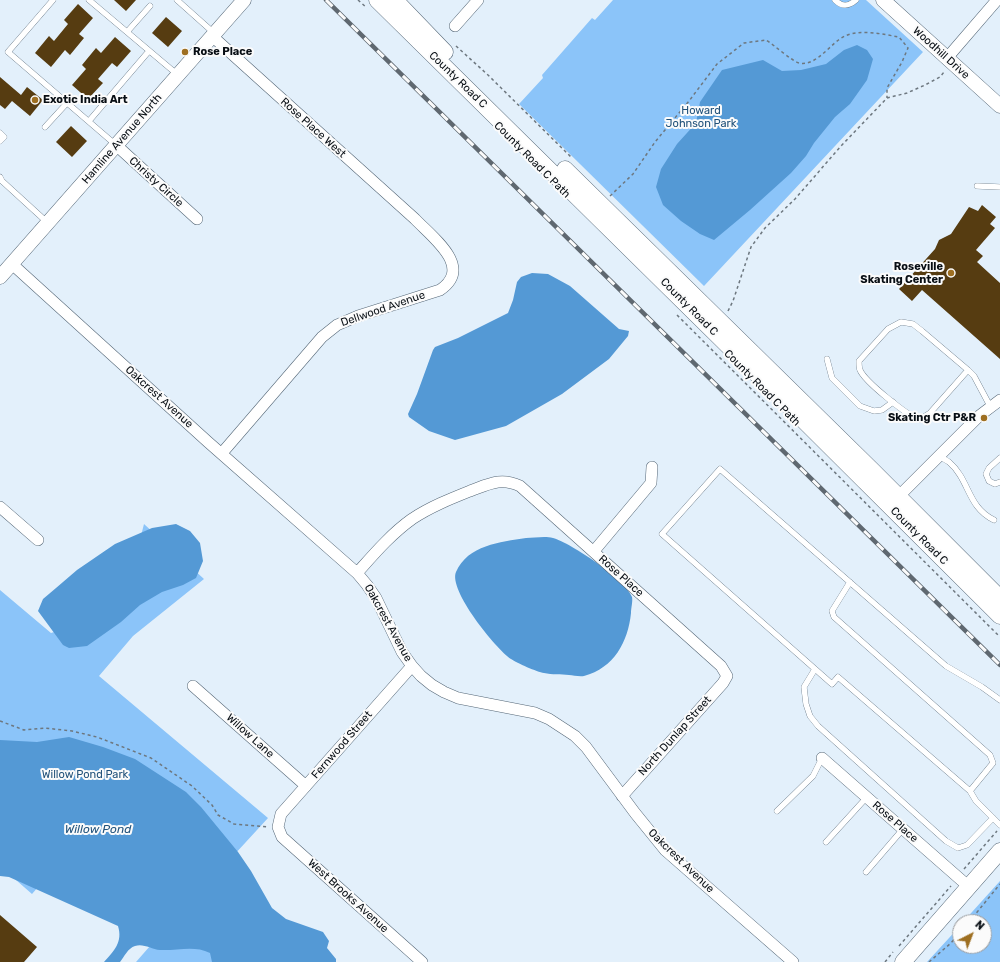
<!DOCTYPE html>
<html>
<head>
<meta charset="utf-8">
<style>
	body { margin:0 }
	#map { position:relative; width:1000px; height:962px; overflow:hidden; background:#e3f0fb; font-family:Rubik,sans-serif }
	canvas { display:block }
	.north { position:absolute; left:952px; top:914px; width:40px; height:40px; box-sizing:border-box; background:#fbfbfb; border:1px solid #9a9c9f; border-radius:50%; rotate:42deg; font-size:11px; font-weight:700; line-height:16px; text-align:center; color:#080e14 }
	.north::after { content:''; display:block; margin:auto; width:14px; height:18px; background:#9e6f21; clip-path:polygon(50% 0,100% 100%,50% 72%,0 100%) }
</style>
</head>
<body>
<div id="map">
<canvas width="1000" height="962"></canvas>
<div class="north">N</div>
</div>
<script>
const context = document.querySelector('canvas').getContext('2d');
context.lineJoin = 'round';
function fillPath(path, color) { context.fillStyle = color; context.fill(path, 'evenodd'); }
function stroke(path, color, width, dash) { context.strokeStyle = color; context.lineWidth = width; context.lineCap = dash ? 'butt' : 'round'; context.setLineDash(dash || []); context.stroke(path); }
function drawText(font, color, halo, rows, align = 'center') {
  context.font = font + ' Rubik,sans-serif'; context.lineWidth = 4; context.setLineDash([]); context.textBaseline = 'middle'; context.strokeStyle = halo; context.fillStyle = color; for (const [text, x, y, turn = 0] of rows) {
    context.save(); context.translate(x, y); context.rotate((+turn || 0) * Math.PI / 180); context.textAlign = isNaN(turn) ? turn : align; if (halo) context.strokeText(text, 0, 0); context.fillText(text, 0, 0); context.restore();
  }
}
fillPath(new Path2D(`
	M613 0H866L923 52 704 286 519 104 543 78 542 75 592 18 595 20Z
	M144 524 204 579 133 636 99 676 268 818 211 880 271 962H136L157 938 64 857 32 894 0 866V590L51 633 75 625 134 563Z
	M1000 881V962H927L960 926V946H984V922H963Z`), '#8bc4f9');
fillPath(new Path2D(`
	M857 45 867 50 873 59 867 80 850 104 835 117 814 143 806 156 791 173 750 210 714 240 700 234 681 221 663 205 656 187 661 169 677 144 696 123 700 102 722 70 763 60 782 71 801 70 826 64 844 50Z
	M532 273 548 274 570 286 619 329 629 331 628 336 609 359 562 394 506 426 455 440 429 431 409 417 408 414 417 394 433 350 435 347 458 338 508 313 513 300 517 282 521 277Z
	M176 524 190 531 200 543 203 561 196 578 183 585 162 592 140 605 121 622 87 646 69 648 63 645 38 611 43 599 56 588 77 570 115 544 152 528Z
	M526 538C534 538 545 536 553 538 571 543 626 580 632 597 633 601 631 608 631 613 628 642 614 668 584 676 579 677 573 675 569 675 561 674 552 675 544 673 537 672 517 663 511 659 496 649 448 590 456 572 468 545 500 542 526 538Z
	M69 737 103 747 135 759 186 792 201 807 238 852 251 871 272 908 286 919 323 932 329 941 327 948 336 959V962H212L210 953C194 945 177 951 160 950 151 949 143 943 135 946 128 948 124 957 120 962H104C114 951 123 942 118 926L9 877 0 876V740L37 742Z`), '#5499d5');
fillPath(new Path2D(`
	M114 0H136L126 11Z
	M78 4 93 18 79 34 84 38 70 55 65 50 51 67 35 53 49 36 54 41 68 24 64 20Z
	M166 17 182 31 168 47 152 33Z
	M115 37 131 51 117 67 112 63 98 79 103 83 88 99 72 85 86 69 82 65 96 48 101 53Z
	M0 77 21 95 27 87 43 100 30 116 12 101 5 109 0 105Z
	M71 126 87 141 72 157 56 142Z
	M982 205 996 217 990 224 995 228 976 250 983 256 977 262 1000 283V359L922 290 912 301 899 289 935 249 939 240 951 234 969 207 978 211Z
	M0 915 37 947 24 962H0Z`), '#563c11');
const service = new Path2D(`
	M53 0 8 52 116 145
	M89 0 178 75
	M177 0 214 33
	M835 0C842 7 848 7 856 0
	M127 32 150 6
	M89 121 149 51
	M45 127 67 103
	M0 133 4 137 0 141
	M0 177 2 181 48 223
	M977 186 1000 187
	M827 359 832 378 860 406 874 411 882 410 893 402
	M968 370 930 413 919 420C906 414 865 382 860 370 859 368 859 364 859 361L888 329 901 322 913 324 922 331 968 370 974 376 990 406
	M939 456C942 458 946 460 949 462 970 480 967 507 994 520
	M1000 458 989 468 986 474 989 481 995 484 1000 482
	M850 582 832 611 834 617 990 755 993 763 970 791
	M815 669 804 687 806 704 810 716 818 726 946 841 958 848 967 845 993 818
	M1000 700 982 687 946 666 720 469 662 534 832 684 838 677 970 791 976 801 1000 825
	M777 811 813 776 822 758
	M826 842 867 797
	M866 872 903 829`);
const minor = new Path2D(`
	M455 26 478 0
	M212 36 415 219C432 237 474 267 440 290L358 316 337 325 322 337 222 453
	M947 58 997 0
	M116 145 197 219
	M12 264 208 442 357 573 367 585 376 598 402 652 412 666 421 676 432 685 444 692 458 698 535 713 549 719 575 736 586 747 635 813 665 850 793 962
	M894 501 979 416 1000 400
	M0 507 38 540
	M594 551 651 483 652 467
	M357 573C374 554 391 534 412 519 430 507 450 499 470 491 489 484 501 477 520 486L721 666 727 676 723 683 622 796
	M412 666 281 814 278 827 282 837 422 962
	M193 686 306 786
	M822 758 968 886`);
const tertiary = new Path2D(`
	M883 0 1000 106
	M0 277 244 0`);
const secondary = new Path2D(`
	M377 0 783 400 1000 616
	M395 0 445 52
	M565 169 872 470 1000 598
	M903 962 1000 851`);
stroke(service, '#546676', 6);
stroke(minor, '#546676', 12);
stroke(tertiary, '#546676', 15);
stroke(secondary, '#546676', 17);
stroke(new Path2D(`
	M358 0 367 8
	M456 46 488 75 571 157
	M610 196 633 174 655 142 689 101 717 64 744 43 766 40C774 45 792 61 799 63 817 67 831 42 845 36 861 29 882 34 899 37L908 48 902 62 887 88V98
	M728 311 733 301 751 247 765 228 795 199 841 146 887 98 907 93 925 85 940 77 944 72
	M677 315 1000 637
	M0 721 24 730 45 728 72 731 97 737 151 758 192 786 212 805 218 815 234 824 268 827
	M964 869 997 831
	M969 922 1000 884
	M899 946 951 886
	M885 962 893 952
	M929 962 951 943 960 932`), '#6d777f', 1.5, [3, 3]);
stroke(service, '#fff', 5.5);
stroke(minor, '#fff', 11);
stroke(tertiary, '#fff', 14);
stroke(secondary, '#fff', 16);
const rail = new Path2D(`
	M326 0 1000 665`);
stroke(rail, '#5f6870', 4.5);
stroke(rail, '#fbfbfb', 3, [9]);
for (const [x, y, r, color] of [
	[185,52,4,"#9e6f21"],
	[35,100,4,"#9e6f21"],
	[951,273,4,"#9e6f21"],
	[984,418,4,"#9e6f21"]
]) { const dot = new Path2D(); dot.arc(x, y, r, 0, 2 * Math.PI); context.fillStyle = color; context.fill(dot); stroke(dot, '#fbfbfb', 1.5); }
drawText('bold 11px', '#080e14', '#fbfbfb', [
	["Rose Place",193,52],
	["Exotic India Art",43,100],
	["Roseville",943,267,"right"],
	["Skating Center",943,280,"right"],
	["Skating Ctr P&R",976,418,"right"]
], 'left');
drawText('11px', '#080e14', '#fbfbfb', [
	["Woodhill Drive",941,53,42],
	["County Road C",458,80,44],
	["Rose Place West",313,128,42],
	["Hamline Avenue North",122,139,-49],
	["County Road C Path",532,160,45],
	["Christy Circle",156,182,42],
	["County Road C",689,307,45],
	["Dellwood Avenue",383,309,-19],
	["County Road C Path",762,388,45],
	["Oakcrest Avenue",159,397,42],
	["County Road C",919,536,45],
	["Rose Place",621,576,42],
	["Oakcrest Avenue",388,623,61],
	["Willow Lane",250,736,42],
	["North Dunlap Street",675,736,-48],
	["Fernwood Street",342,745,-49],
	["Rose Place",895,822,41],
	["Oakcrest Avenue",681,861,44],
	["West Brooks Avenue",348,896,42]
]);
drawText('11px', '#20517a', '#fbfbfb', [
	["Howard",701,111],
	["Johnson Park",701,124],
	["Willow Pond Park",85,775]
]);
drawText('italic 12px', '#22537c', '#fbfbfb', [
	["Willow Pond",98,830]
]);
</script>
</body>
</html>
